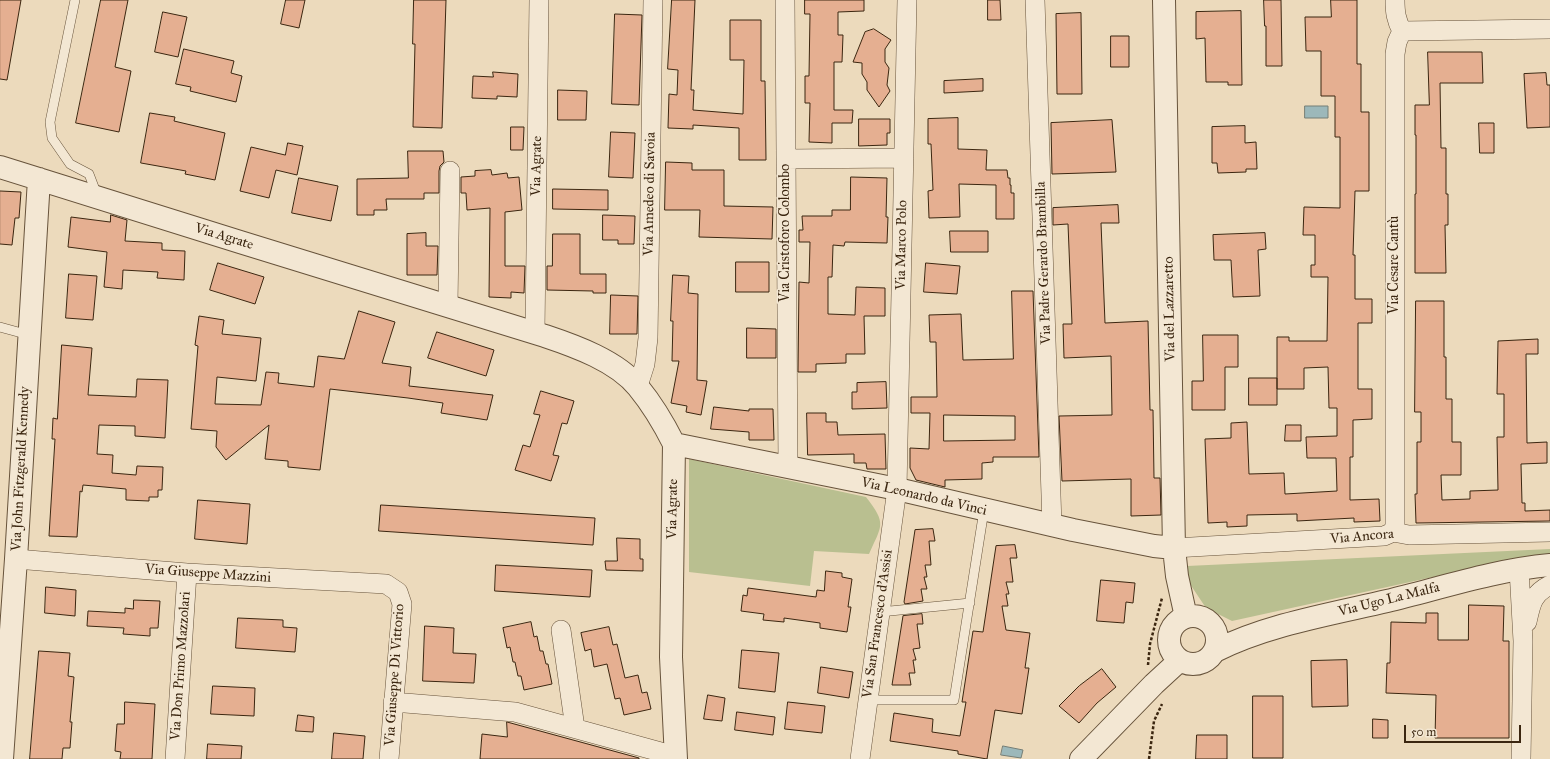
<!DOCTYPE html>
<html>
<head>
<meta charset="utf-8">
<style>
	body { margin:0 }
	#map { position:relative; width:1550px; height:759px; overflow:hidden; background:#ecdabc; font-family:"IM FELL Great Primer",serif }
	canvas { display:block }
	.scale { position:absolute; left:1404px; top:725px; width:117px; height:18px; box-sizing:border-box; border:2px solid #3b2610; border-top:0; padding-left:5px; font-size:12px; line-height:14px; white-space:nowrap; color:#3b2610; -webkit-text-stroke:3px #f3e7d3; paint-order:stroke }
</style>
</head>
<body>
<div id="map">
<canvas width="1550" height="759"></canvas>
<div class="scale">50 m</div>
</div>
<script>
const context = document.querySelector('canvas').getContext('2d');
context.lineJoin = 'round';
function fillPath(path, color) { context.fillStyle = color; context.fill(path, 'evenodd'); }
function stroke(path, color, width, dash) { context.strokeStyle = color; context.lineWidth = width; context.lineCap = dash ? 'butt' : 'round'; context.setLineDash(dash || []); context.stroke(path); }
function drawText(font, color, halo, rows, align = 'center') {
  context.font = font + ' "IM FELL Great Primer",serif'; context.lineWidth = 3; context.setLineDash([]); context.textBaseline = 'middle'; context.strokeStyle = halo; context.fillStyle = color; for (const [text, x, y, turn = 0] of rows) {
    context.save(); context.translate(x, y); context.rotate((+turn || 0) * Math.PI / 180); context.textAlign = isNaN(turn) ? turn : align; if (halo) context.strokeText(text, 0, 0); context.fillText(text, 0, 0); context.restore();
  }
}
fillPath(new Path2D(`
	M689 459 866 497C887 524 882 525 869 554L814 551 810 586 689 572Z
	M1550 549V556L1433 577 1232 621 1206 608 1188 581 1187 566Z`), '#b9bf90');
const water = new Path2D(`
	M1305 106H1328V118H1305Z
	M1003 746 1023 750 1021 758 1001 755Z`);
fillPath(water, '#9cb8ba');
stroke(water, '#757e76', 1);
const building = new Path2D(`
	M0 0H21L7 80 0 79Z
	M101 0H128L115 67 131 71 119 132 76 123Z
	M286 0H305L299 28 281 24Z
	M414 0H446L442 128 413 127 415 44H413Z
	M672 0H695L691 90H694L693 110 743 114 744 60H730V20H761V81H765L766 160H739V128L693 125V129L668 128 669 94 677 95 678 70 668 69Z
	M805 0H864V11L838 12V35H843L842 62H834V110H853L852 123H832V143L809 142 810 103H805V76H809L810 14H805Z
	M988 0H1000L1001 20H988Z
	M1264 0H1281L1282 66H1266V26H1265Z
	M1331 0H1357V64H1361V112H1369V191H1355L1353 255H1355V299H1372V323H1358V389H1372V419L1353 420V457H1350V500L1379 499 1380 521 1354 522V518L1297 521V514L1247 515V526L1227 527V522L1208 523 1205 439 1231 438V423L1247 422 1249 474 1284 473 1285 494 1337 491 1336 458H1307L1306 437 1337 436V408H1329L1328 367 1304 368V389H1277V337H1289V341H1327L1328 277H1311V265H1315V235H1303L1304 207 1340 208V137H1335V96H1321V51H1306L1305 17H1331Z
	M1241 11 1242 85H1228V82H1206L1205 38 1196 39V12Z
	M163 12 187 17 178 57 155 52Z
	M1081 13 1082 94H1057L1056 14Z
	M615 14 642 15 639 105 612 104Z
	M874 29 891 40 885 49V62L889 68 887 85 890 91 879 107 867 90V82L862 74V63L853 62 865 32Z
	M1111 36H1129V67H1111Z
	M184 49 234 61 231 73 242 76 236 102 190 91 191 87 176 84Z
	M1428 52H1482L1483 83H1440L1441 148H1446V194H1448V225H1445L1446 273H1415V194H1416V135H1415V105H1429Z
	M493 72 518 74 517 97 497 96V99L472 98 473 76 493 77Z
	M1546 73 1547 85H1550V127L1527 128 1524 74Z
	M983 79V91L944 93V81Z
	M558 90 587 91 586 120H558Z
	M150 113 175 117 174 121 225 133 215 180 185 174 186 171 141 163Z
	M958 118V149L987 150 986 170H1007L1008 178H1010V185H1011V193H1014V219H996V185L959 184 960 217 929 218 928 191 933 190 931 144H928V119Z
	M859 119H890V133H887V145L859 146Z
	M1112 120 1116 172 1052 174 1051 123Z
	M1479 123H1494V153H1480Z
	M1245 126V143L1256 142 1257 169H1246V172L1218 173 1217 163H1212V127Z
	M511 127H524L523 150H511Z
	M611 132 635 133 633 178 609 177Z
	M288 143 303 146 297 175 276 170 269 198 240 191 251 147 285 155Z
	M408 151H443L444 162 440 166 439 171V193H424V199H386L387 210H374V215H357V179L408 178Z
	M666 162 692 163V170H724V206L773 207 772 239 699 237 700 210H665Z
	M491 170 492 175 507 173 508 178 519 177 522 210 505 212V266H525L524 293 511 292V298L489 297 490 208 467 210 466 193H461V177L475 176V171Z
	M851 177 887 178 886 217H888L887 243 845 242 844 246 833 245 832 277H828V314L855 315 856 287 885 288V316H864L865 354H846V363L816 364V372H798L799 282 809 283 810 242H799V230H803L802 216H832V210H850Z
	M299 178 338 186 331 221 292 213Z
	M553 189 608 190V210L553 209Z
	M0 191 21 192 19 218H15L12 245 0 244Z
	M1118 205 1119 223H1101L1105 323 1148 321 1150 410H1153L1154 478H1160L1161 515 1131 516V479L1062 481 1059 416 1112 415 1111 356 1064 358 1063 324H1072L1068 224 1053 225V208Z
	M111 215 127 220 125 241 162 243V250L185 251 184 280 157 278 158 272 123 270 122 289 104 287 107 252 68 247 71 217 110 222Z
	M603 215 635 216 634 244H618V240H603Z
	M950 231H988V252H951Z
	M426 233V246H438L437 275H407V234Z
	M1265 233 1266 249 1258 250 1260 296 1233 297 1231 260H1214L1213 235Z
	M553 234H580V274H606V293H593V291L547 290V266H552Z
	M736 262H769V292H736Z
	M218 263 264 277 255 304 210 290Z
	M926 263 960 266 957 294 924 292Z
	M69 274 97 276 93 320 66 318Z
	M673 275 689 276 688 293 698 294 697 380 707 381 701 415 686 412 687 406 671 403 679 361H672L673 321H671Z
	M1012 291H1033L1039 457H993V462L982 463V479L945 480V487L916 480 910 468V448L929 449 930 413H911V397H937L936 342H930L929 315 961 314 963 360 1013 359ZM944 415 1015 416V440L944 441Z
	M611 295 638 296 637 334H610Z
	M1416 301H1444V357H1446V399H1452V442H1461V475H1441L1442 500 1470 499V491L1498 490 1497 437H1504V394H1497L1498 341 1538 339V354H1526L1527 443 1547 442V463L1521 464 1522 503H1525V511L1550 510V521L1416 523 1415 494H1417V442H1421V412H1415Z
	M359 311 395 322 382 363 411 367 409 386 493 395 487 420 441 413 443 403 408 398 330 389 320 470 288 467V461L265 459 269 425 226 460 216 447 217 431 191 429 198 346 195 345 199 316 224 320 222 334 261 338 256 381 217 377 215 404 261 405 266 372 279 373 278 383 314 387 318 356 344 359Z
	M747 328 776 329V358H747Z
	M437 332 494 350 486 376 428 358Z
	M1203 335H1238V367H1225V410H1192V381H1203Z
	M62 345 92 348 88 395 136 397 137 379 168 380 165 438 135 436V426L99 425 97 454 113 455 112 473 136 475 137 466 163 467 162 490H158V497H149V501L126 500V489L83 485 82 492 80 491 77 537 49 536 55 439H52L53 418 57 419Z
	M1249 378H1277V405H1249Z
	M886 382 887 408 852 409V392H857V383Z
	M541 391 574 401 567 424 562 423 553 455 559 456 551 481 515 470 523 445 530 447 540 415 534 414Z
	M714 407 749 411V409H773L774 440H749V432L711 429Z
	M807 413H826V422H837L838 435 885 434 886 469H867L866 463H854V454L808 455Z
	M1286 425H1301V441H1285Z
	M198 500 250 504 247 544 195 539Z
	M381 505 595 518 593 545 379 531Z
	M933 529 935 541H929L931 565H925L927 577H924L927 589H921L923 601 905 604 904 602 915 530Z
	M617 538 640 539V559H643V571L606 570 605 561H617Z
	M1015 545 1017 558H1010L1013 582H1006L1009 594H1006L1008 606H1002L1006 630 1030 633 1025 668H1029L1022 714 995 710 987 759 958 754V751L890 741 894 713 933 719 932 732 960 736 966 702H962L973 631 983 632 996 546Z
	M496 565 592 570 590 597 495 591Z
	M826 571 842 573V577L852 579 848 607H851L847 632 820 628V623L784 618V622L763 620 764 614 741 611 743 595 747 596 748 588 816 597 817 590 824 591Z
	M1101 580 1135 583 1133 603 1126 602 1124 623 1097 621Z
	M46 587 76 590 75 616 45 613Z
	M134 600 160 601 158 628H150V636L123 634 124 628 87 626 88 611 125 613V608L133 609Z
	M1469 605 1504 606 1503 641H1509V738H1435L1436 695 1386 693 1387 663H1390L1391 622 1426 623V613H1438V640H1468Z
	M922 614 923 624H917L920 648 913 649 916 660H913L915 673H909L911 685H892L903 616Z
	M238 618 283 620V627L297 628 295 652 236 648Z
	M531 622 534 637 537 636 540 651H543L546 664H548L552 684 524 690 521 676H518L515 662H513L510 647 507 648 503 628Z
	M425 626 454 628 453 653 476 654 474 683 423 681Z
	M609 627 613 645 617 644 625 678 638 675 642 693 647 692 651 709 624 715 620 698 615 699 607 664 594 667 591 649 585 651 581 633Z
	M742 650 779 653 775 692 739 688Z
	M39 651 70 653 68 676 74 677 70 722H72L70 748H63L62 759H30Z
	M1347 660 1348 706 1312 707 1311 661Z
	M821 667 853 672 849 698 818 693Z
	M1102 669 1116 687 1097 703 1079 723 1059 706 1079 686Z
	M213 686 255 688 254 716 211 714Z
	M708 695 725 698 722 721 704 719Z
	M1253 696H1283V758H1253Z
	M125 702 155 704 152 759H120L121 752 115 751 117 724H124Z
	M788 702 825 706 822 733 785 729Z
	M737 712 775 717 773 735 735 730Z
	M298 715 314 717 313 732 296 731Z
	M1373 719 1388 720V738H1373Z
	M507 722 639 758V759H480L482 734 507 737Z
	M334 733 365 736 363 759H332Z
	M1197 735H1227V759H1196Z
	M208 744 242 746 241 759H207Z`);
fillPath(building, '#e5af91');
stroke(building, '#3b2610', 1);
const service = new Path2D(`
	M75 0 50 122 52 138 70 164 89 174 97 195
	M0 327 29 335
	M880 612 970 603
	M868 700H954L984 510`);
const minor = new Path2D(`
	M785 0 788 467
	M1035 0 1052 526
	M1395 0C1395 12 1396 20 1402 31
	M1402 31 1550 29
	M786 159 904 158
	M448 305 450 171
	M535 332 539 0
	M638 386 645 364 648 338 653 0
	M1393 532 1395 525V54L1397 42 1402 31
	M1174 548 1384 536 1393 532 1409 535 1550 532
	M16 559 187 573 386 584 398 592 402 604 389 759
	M1519 569 1523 641 1521 759
	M1527 622C1531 604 1532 594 1550 585
	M561 630 575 728
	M393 702 515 712 675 756
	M175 759 187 573
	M860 759 897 489 907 0`);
const tertiary = new Path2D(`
	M1164 0 1174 548 1177 576 1186 617
	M0 167 240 242 545 336C575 346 617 361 638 387 652 404 664 424 674 444L671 657 676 759
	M674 444 897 489 1073 530 1154 546 1174 548
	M1169 640a24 24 0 1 1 48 0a24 24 0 1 1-48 0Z
	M1215 651C1266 625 1331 614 1387 601 1441 588 1495 570 1550 565
	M2 759 16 559 39 179
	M1081 759 1154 684 1179 661`);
stroke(service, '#67533b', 10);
stroke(minor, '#67533b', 20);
stroke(tertiary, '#67533b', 24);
stroke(new Path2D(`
	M1148 665 1150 644 1162 598
	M1149 759 1154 721 1162 704`), '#3b2610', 2.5, [3, 2]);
stroke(service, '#f3e7d3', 9);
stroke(minor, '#f3e7d3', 19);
stroke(tertiary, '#f3e7d3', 22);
drawText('14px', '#3b2610', '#f3e7d3', [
	["Via Agrate",537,166,-89],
	["Via Amedeo di Savoia",650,194,-89],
	["Via Cristoforo Colombo",786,233,-90],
	["Via Agrate",224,237,17],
	["Via Marco Polo",902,245,-89],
	["Via Padre Gerardo Brambilla",1044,263,-92],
	["Via Cesare Cantù",1395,265,-90],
	["Via del Lazzaretto",1170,309,-91],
	["Via John Fitzgerald Kennedy",21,469,-87],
	["Via Leonardo da Vinci",924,497,13],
	["Via Agrate",673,509,-89],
	["Via Ancora",1362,537,-5],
	["Via Giuseppe Mazzini",208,574,4],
	["Via Ugo La Malfa",1389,600,-14],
	["Via San Francesco d'Assisi",878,624,-82],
	["Via Don Primo Mazzolari",181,666,-86],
	["Via Giuseppe Di Vittorio",395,675,-86]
]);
</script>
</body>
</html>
